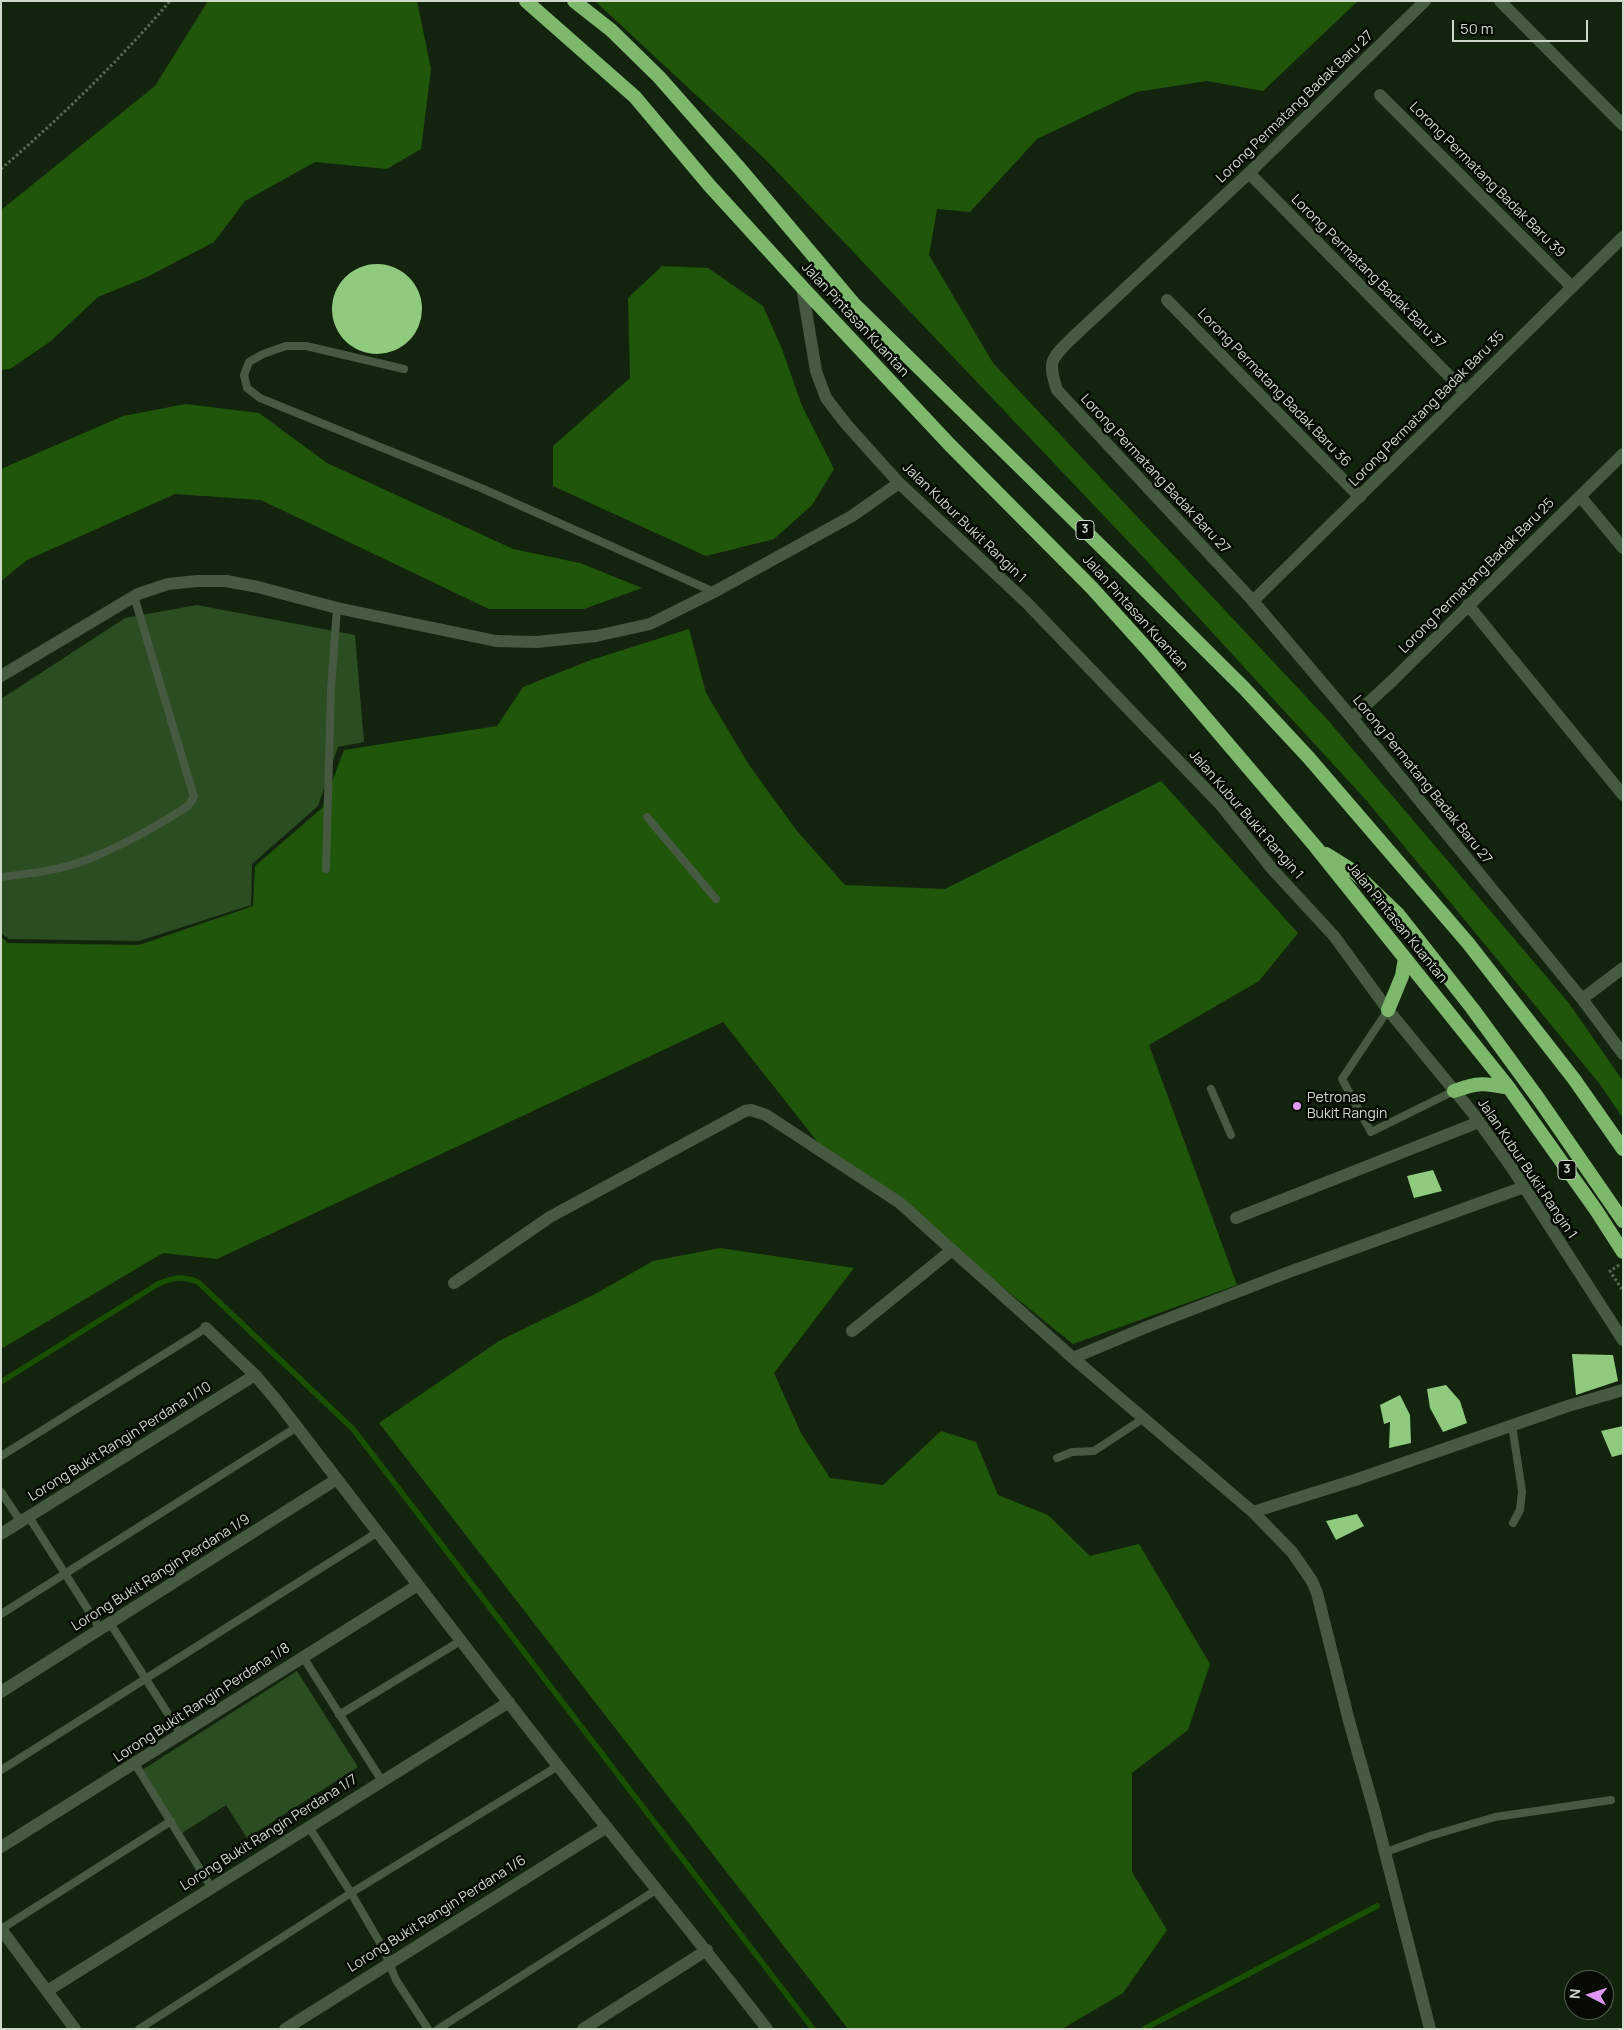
<!DOCTYPE html>
<html>
<head>
<meta charset="utf-8">
<style>
	body { margin:0 }
	#map { position:relative; width:1624px; height:2030px; overflow:hidden; background:#13240e; font-family:Manrope,sans-serif }
	canvas { display:block }
	.frame { position:absolute; inset:0; border:2px solid #ced9cb; pointer-events:none }
	.north { position:absolute; left:1564px; top:1970px; width:50px; height:50px; box-sizing:border-box; background:#050b03; border:1px solid #555d53; border-radius:50%; rotate:275deg; font-size:14px; font-weight:700; line-height:20px; text-align:center; color:#ced9cb }
	.north::after { content:''; display:block; margin:auto; width:18px; height:22px; background:#df98f1; clip-path:polygon(50% 0,100% 100%,50% 72%,0 100%) }
	.scale { position:absolute; left:1452px; top:20px; width:136px; height:22px; box-sizing:border-box; border:2px solid #ced9cb; border-top:0; padding-left:6px; font-size:15px; line-height:18px; white-space:nowrap; color:#ced9cb; -webkit-text-stroke:4px #050b03; paint-order:stroke }
</style>
</head>
<body>
<div id="map">
<canvas width="1624" height="2030"></canvas>
<div class="frame"></div>
<div class="north">N</div>
<div class="scale">50 m</div>
</div>
<script>
const context = document.querySelector('canvas').getContext('2d');
context.lineJoin = 'round';
function fillPath(path, color) { context.fillStyle = color; context.fill(path, 'evenodd'); }
function stroke(path, color, width, dash) { context.strokeStyle = color; context.lineWidth = width; context.lineCap = dash ? 'butt' : 'round'; context.setLineDash(dash || []); context.stroke(path); }
function drawText(font, color, halo, rows, align = 'center') {
  context.font = font + ' Manrope,sans-serif'; context.lineWidth = 5; context.setLineDash([]); context.textBaseline = 'middle'; context.strokeStyle = halo; context.fillStyle = color; for (const [text, x, y, turn = 0] of rows) {
    context.save(); context.translate(x, y); context.rotate((+turn || 0) * Math.PI / 180); context.textAlign = isNaN(turn) ? turn : align; if (halo) context.strokeText(text, 0, 0); context.fillText(text, 0, 0); context.restore();
  }
}
fillPath(new Path2D(`
	M197 605 355 635 364 742 338 747 318 806 252 864 251 905 139 941 9 939 1 933V699L125 618Z
	M297 1671 358 1767 247 1838 226 1805 182 1833 142 1770Z`), '#2b4d21');
fillPath(new Path2D(`
	M208 1H417L431 69 421 149 387 169 315 162 245 201 214 242 147 277 98 297 51 341 10 369 1 370V210L155 86Z
	M595 1H1358L1263 91 1207 81 1136 92 1037 139 970 212 937 209 929 255 993 363 1326 718 1568 1002 1623 1081V1118L1599 1083 1366 800 1143 557 767 161Z
	M662 266 708 268 763 306 782 349 802 406 834 469 812 505 774 539 706 556 553 486V446L630 378 628 298Z
	M186 404 259 413 327 463 513 549 580 563 642 588 584 609H489L261 500 175 494 27 560 1 581V469L123 416Z
	M689 629 706 693 749 765 797 831 845 885 945 889 1161 781 1298 933 1259 981 1149 1045 1237 1285 1073 1344 922 1222 835 1164 723 1022 217 1259 163 1253 1 1349V937L8 943 139 945 253 906 255 866 322 808 344 750 497 726 523 687 591 660Z
	M720 1248 854 1268 774 1373 801 1433 830 1478 883 1485 941 1431 976 1442 998 1495 1048 1515 1090 1556 1139 1544 1210 1664 1188 1730 1132 1773V1872L1167 1930 1123 1993 1062 2029H848L379 1423 499 1341 595 1294 653 1261Z`), '#1f5609');
stroke(new Path2D(`
	M1 1382 158 1284C174 1277 182 1276 198 1282L353 1429 813 2029
	M1144 2029 1377 1906`), '#185000', 5.5);
fillPath(new Path2D(`
	M332 309a45 45 0 1 1 90 0a45 45 0 1 1-90 0Z
	M1433 1170 1442 1191 1414 1198 1407 1176Z
	M1572 1354 1613 1355 1618 1381 1576 1395Z
	M1446 1385 1460 1401 1467 1423 1443 1432 1430 1408 1427 1389Z
	M1400 1395 1410 1415 1411 1443 1389 1448 1390 1422 1384 1424 1380 1405Z
	M1623 1426V1454L1612 1457 1601 1431Z
	M1357 1514 1364 1526 1336 1540 1326 1521Z`), '#8fca7f');
stroke(new Path2D(`
	M1 169C61 117 118 62 170 1
	M1619 1265 1610 1271 1623 1291`), '#5a6956', 3, [2.5, 2.5]);
stroke(new Path2D(`
	M404 369 306 346H286L263 354 249 362 244 375 247 388 260 398 481 488 714 592
	M647 817 716 899
	M326 869 331 688 337 608
	M1 877C27 874 53 871 78 863 117 849 154 828 188 806L194 797 134 596
	M1388 1010 1342 1079 1371 1132 1454 1091
	M1211 1089 1231 1135
	M1512 1425 1522 1491 1520 1510 1513 1523
	M1 1456 206 1328
	M1057 1458 1072 1452 1094 1451 1144 1418
	M1 1492 21 1522
	M29 1517 101 1630
	M1 1614 297 1427
	M110 1623 181 1734
	M303 1657 382 1781
	M339 1715 462 1640
	M135 1764 211 1887
	M1 1770 378 1532
	M309 1827 351 1893 383 1948 396 1980 428 2029
	M1386 1852 1430 1836 1495 1817 1611 1800
	M1 1929 171 1821
	M139 2029 351 1893 558 1766
	M438 2029 656 1890`), '#465941', 8);
stroke(new Path2D(`
	M1425 1 1249 173 1070 340C1050 360 1048 362 1057 390L1253 601 1352 718 1582 999 1623 1054
	M1500 1 1623 125
	M1380 95 1572 287
	M1249 173 1465 392
	M802 287 816 371 826 398 846 424 899 483 1027 603 1166 748 1220 804 1273 870 1334 936 1388 1010 1472 1112 1512 1168 1623 1340
	M1167 300 1360 497
	M1580 496 1623 548
	M1253 601 1623 237
	M1468 605 1623 795
	M1 676 138 594 168 584 197 581H226L258 587 337 608 496 641 536 642 596 636 650 624 714 592 852 516 899 483
	M1352 718 1393 680 1623 454
	M1582 999 1623 968
	M1236 1218 1479 1122
	M454 1283 550 1217 745 1111 751 1110 766 1115 900 1203 952 1250
	M206 1328 255 1375 277 1401C371 1523 463 1645 558 1766 627 1854 699 1940 767 2029
	M852 1331 952 1250 1073 1358 1253 1512 1292 1552 1312 1581 1317 1593 1349 1721 1375 1813 1430 2029
	M1073 1358 1149 1326 1289 1272 1524 1187
	M1253 1512 1355 1480 1568 1406 1623 1390
	M1 1534 255 1375
	M1 1692 337 1479
	M1 1847 418 1585
	M1 1929 75 2029
	M47 1991 509 1702
	M285 2029 607 1827
	M583 2029 707 1950`), '#465941', 12);
stroke(new Path2D(`
	M526 1 635 97 709 185 802 287 949 444 1092 588 1148 650 1315 846 1509 1088 1596 1210 1623 1252
	M574 1 611 30 659 77 741 170 854 304 1121 566 1244 688 1309 758 1468 943 1574 1079 1623 1149
	M1326 854 1353 871 1398 914 1472 1008 1538 1098 1623 1221
	M1388 1010 1402 976 1405 958
	M1454 1091C1478 1082 1485 1083 1509 1088`), '#7db86d', 14);
for (const [x, y, r, color] of [
	[1297,1106,5,"#df98f1"]
]) { const dot = new Path2D(); dot.arc(x, y, r, 0, 2 * Math.PI); context.fillStyle = color; context.fill(dot); stroke(dot, '#050b03', 2); }
for (const [x, y, w] of [
	[1085,530,18],
	[1567,1170,18]
]) { const box = new Path2D(); box.roundRect(x - w / 2, y - 9.5, w, 19, 4); context.fillStyle = '#050b03'; context.fill(box); stroke(box, '#ced9cb', 1); }
drawText('bold 12px', '#ced9cb', null, [
	["3",1085,530],
	["3",1567,1170]
]);
drawText('14px', '#ced9cb', '#050b03', [
	["Lorong Permatang Badak Baru 27",1295,107,-44],
	["Lorong Permatang Badak Baru 39",1487,180,45],
	["Lorong Permatang Badak Baru 37",1368,272,45],
	["Jalan Pintasan Kuantan",855,320,47],
	["Lorong Permatang Badak Baru 36",1274,388,46],
	["Lorong Permatang Badak Baru 35",1427,409,-45],
	["Lorong Permatang Badak Baru 27",1155,474,47],
	["Jalan Kubur Bukit Rangin 1",964,523,44],
	["Lorong Permatang Badak Baru 25",1477,576,-45],
	["Jalan Pintasan Kuantan",1135,613,48],
	["Lorong Permatang Badak Baru 27",1422,780,51],
	["Jalan Kubur Bukit Rangin 1",1246,815,49],
	["Jalan Pintasan Kuantan",1397,923,51],
	["Jalan Kubur Bukit Rangin 1",1527,1169,56],
	["Lorong Bukit Rangin Perdana 1/10",120,1442,-32],
	["Lorong Bukit Rangin Perdana 1/9",161,1573,-32],
	["Lorong Bukit Rangin Perdana 1/8",202,1703,-33],
	["Lorong Bukit Rangin Perdana 1/7",269,1833,-32],
	["Lorong Bukit Rangin Perdana 1/6",437,1914,-32]
]);
drawText('14px', '#ced9cb', '#050b03', [
	["Petronas",1307,1098],
	["Bukit Rangin",1307,1114]
], 'left');
</script>
</body>
</html>
